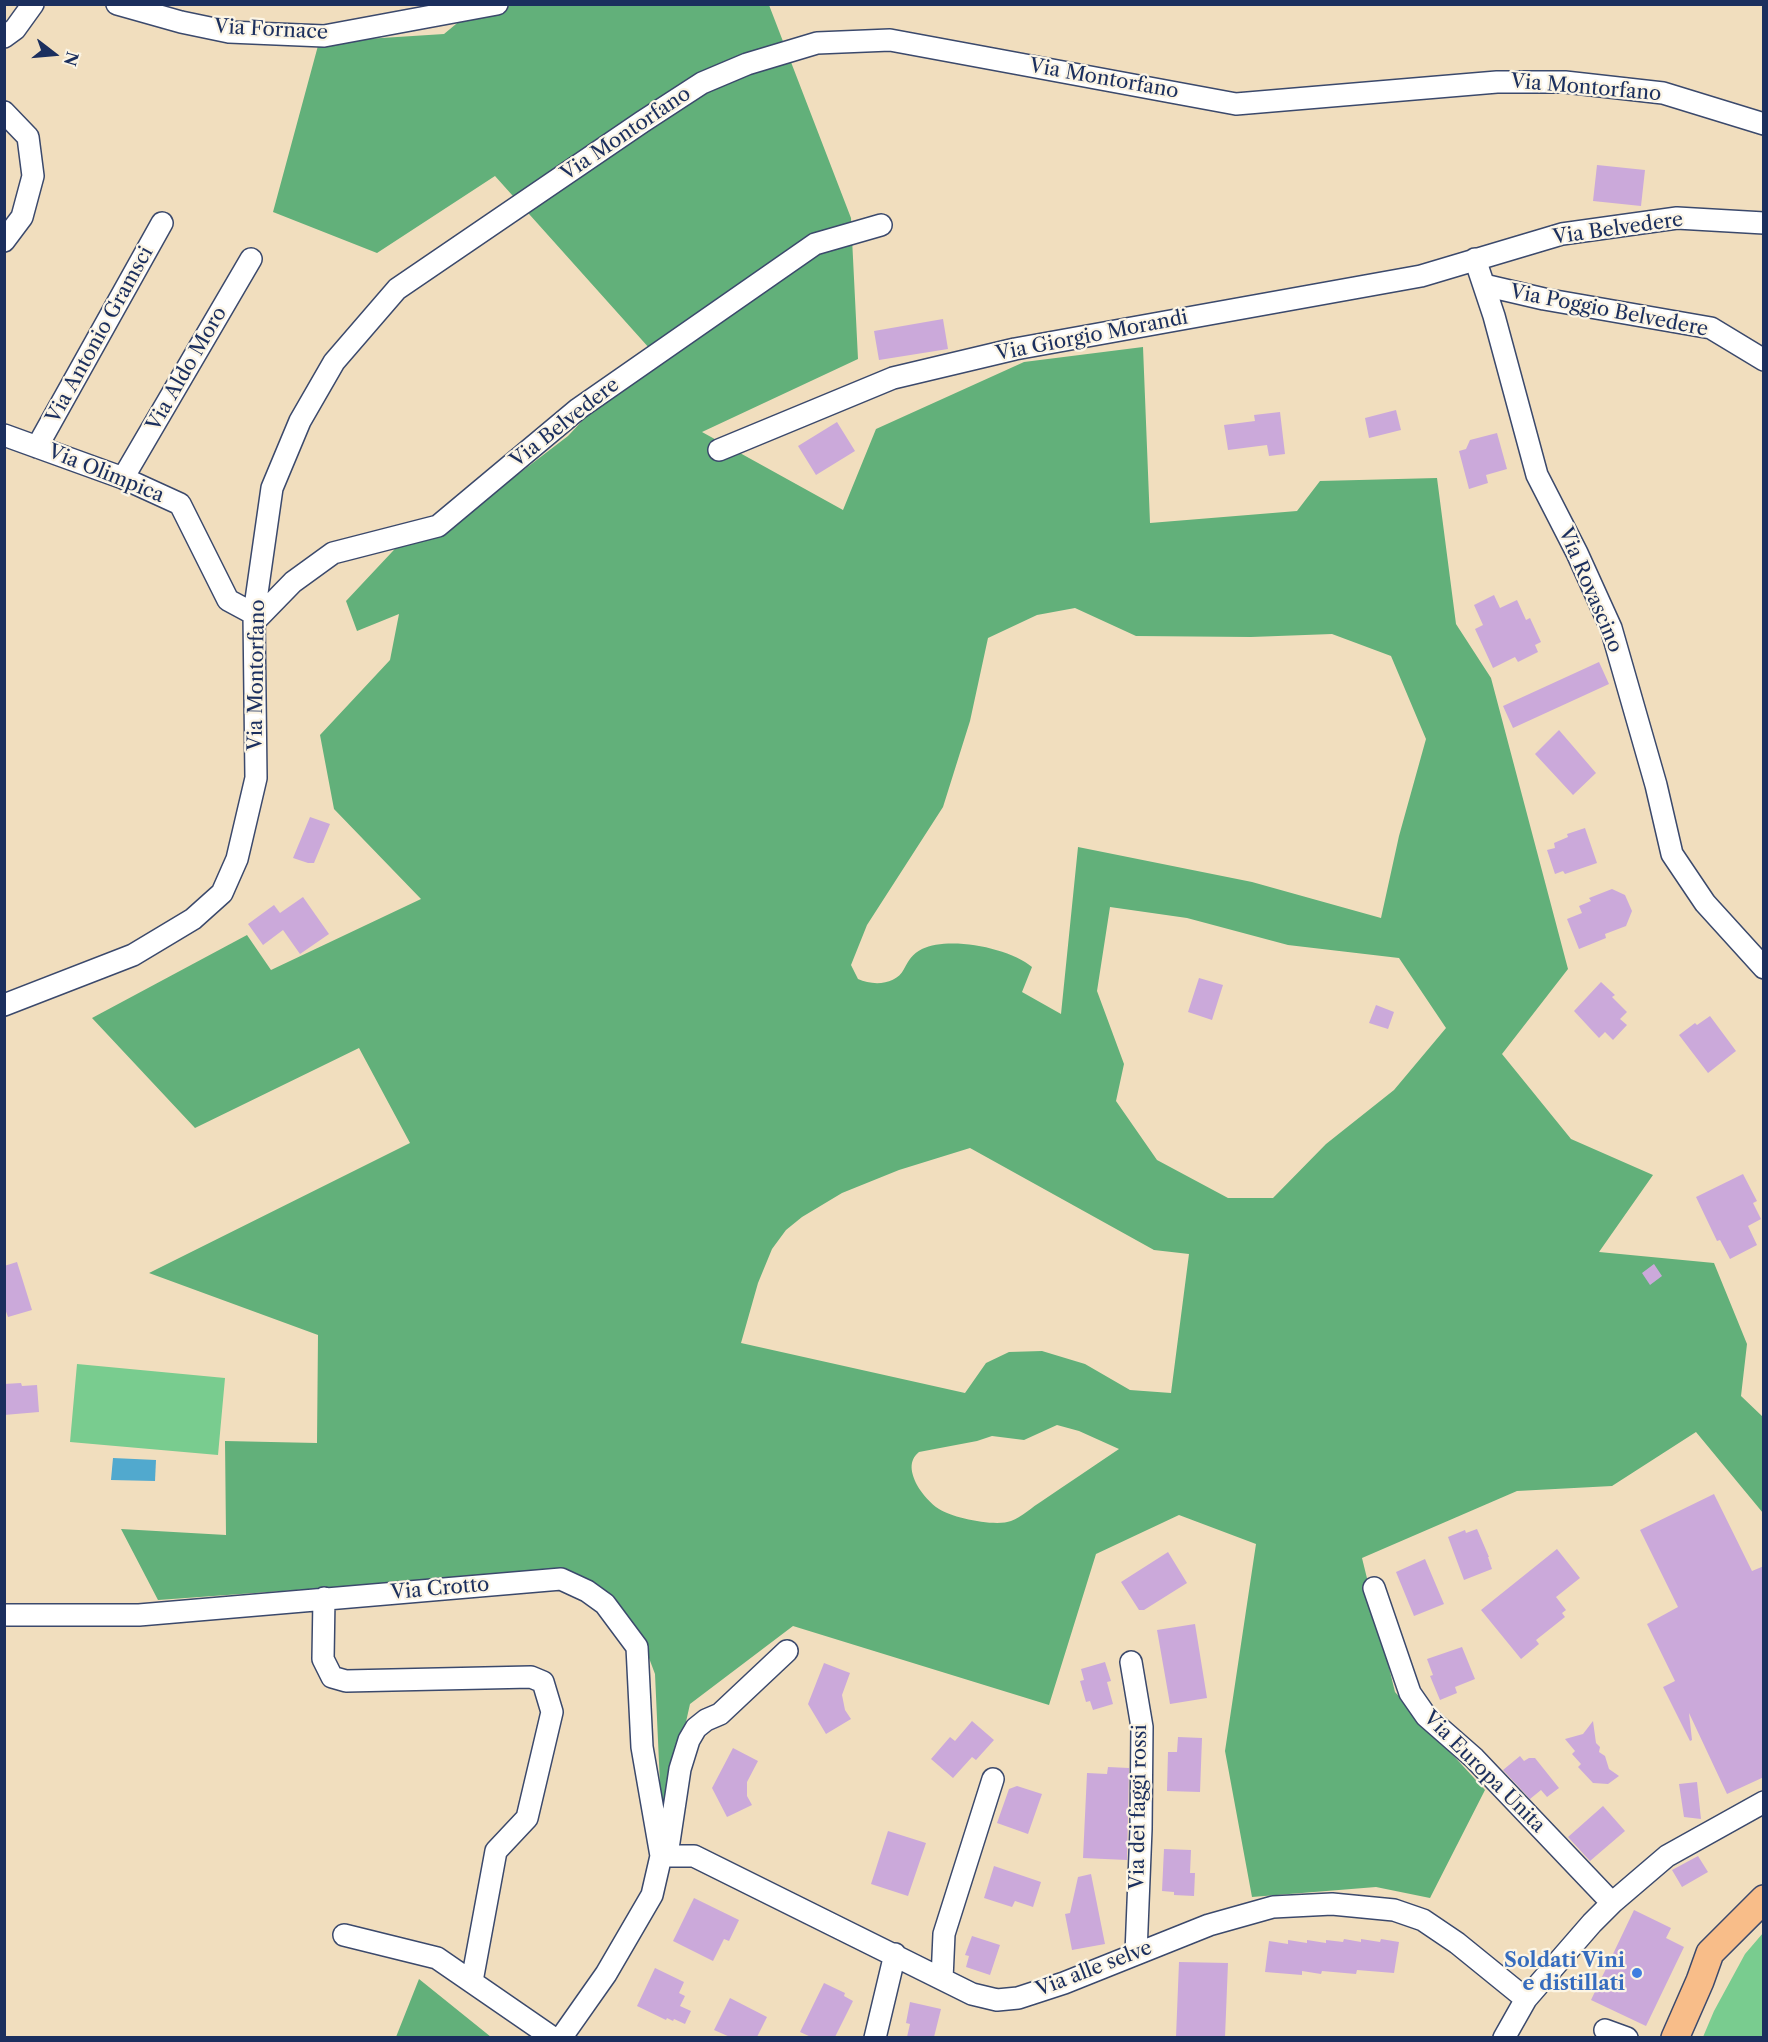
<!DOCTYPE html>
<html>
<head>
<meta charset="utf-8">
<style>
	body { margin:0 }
	#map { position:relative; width:1768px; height:2042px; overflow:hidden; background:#f1debe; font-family:"Libre Caslon Text",serif }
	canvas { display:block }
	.frame { position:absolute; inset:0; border:6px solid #1b2f5e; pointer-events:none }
	.north { position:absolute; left:24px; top:24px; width:60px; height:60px; -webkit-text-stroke:4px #fcf5e5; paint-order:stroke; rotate:106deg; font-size:16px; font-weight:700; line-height:24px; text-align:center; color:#1b2f5e }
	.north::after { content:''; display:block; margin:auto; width:21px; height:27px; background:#1b2f5e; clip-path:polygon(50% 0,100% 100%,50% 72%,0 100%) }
</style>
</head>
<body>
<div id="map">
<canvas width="1768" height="2042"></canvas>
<div class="frame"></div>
<div class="north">N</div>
</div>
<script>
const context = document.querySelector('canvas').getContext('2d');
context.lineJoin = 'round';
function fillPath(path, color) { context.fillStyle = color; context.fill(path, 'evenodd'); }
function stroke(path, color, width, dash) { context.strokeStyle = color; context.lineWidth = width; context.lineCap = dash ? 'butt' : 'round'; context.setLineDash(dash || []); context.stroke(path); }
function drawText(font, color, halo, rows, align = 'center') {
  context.font = font + ' "Libre Caslon Text",serif'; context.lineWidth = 4.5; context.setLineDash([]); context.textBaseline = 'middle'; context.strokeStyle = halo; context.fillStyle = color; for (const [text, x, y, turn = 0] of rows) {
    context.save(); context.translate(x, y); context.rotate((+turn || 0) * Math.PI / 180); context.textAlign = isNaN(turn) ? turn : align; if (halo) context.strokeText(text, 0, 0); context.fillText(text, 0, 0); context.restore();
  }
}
fillPath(new Path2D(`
	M77 1364 225 1378 218 1455 70 1442Z
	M1763 1933V2037H1703L1714 2011 1745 1954Z`), '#79cc8f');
fillPath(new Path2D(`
	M479 5H769L851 218 858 359 702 432 843 510 876 429 1024 362 1143 347 1150 523 1297 511 1320 481 1437 478 1456 624 1491 678 1568 969 1502 1054 1571 1139 1653 1175 1599 1252 1714 1263 1747 1344 1741 1396 1763 1417V1513L1696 1432 1612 1486 1517 1491 1362 1558 1395 1692 1485 1790 1430 1898 1376 1887 1252 1897 1225 1751 1256 1544 1179 1515 1096 1554 1049 1705 793 1626 690 1704 662 1829 655 1674 646 1650 621 1607 603 1596 545 1572 158 1600 121 1529 226 1535 225 1441 317 1443 318 1335 149 1273 410 1143 359 1048 195 1128 92 1018 247 935 271 970 421 899 334 809 320 735 390 660 399 614 357 631 346 601 422 520 455 513 500 488 568 436 650 349 495 176 377 253 273 212 319 42 444 34ZM1075 608 1136 636 1251 637 1332 634 1391 656 1426 739 1399 836 1381 918 1252 882 1078 847 1061 1014 1022 992 1032 967C1009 948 950 936 922 949 912 954 909 960 904 969 896 985 873 986 858 979L851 965 867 925 943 807 970 721 988 638 1037 615ZM1110 907 1187 918 1288 945 1399 958 1446 1028 1394 1090 1326 1144 1273 1198H1228L1157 1160 1116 1101 1124 1064 1097 991ZM970 1148 1154 1250 1189 1254 1171 1393 1130 1390 1085 1364 1042 1351 1009 1352 986 1363 965 1393 741 1343 758 1283 772 1249 786 1230 802 1217 842 1193 899 1170ZM1057 1425 1079 1431 1119 1449C1094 1466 1068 1483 1042 1501 1032 1507 1022 1517 1011 1521 996 1527 952 1518 939 1509 931 1504 922 1494 917 1485 911 1473 908 1461 919 1452L977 1441 992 1436 1024 1440Z
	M419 1979 491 2037H396Z`), '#62b07a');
fillPath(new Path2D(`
	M113 1458 156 1460 155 1481 111 1480Z`), '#51a9ce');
fillPath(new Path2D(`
	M1597 165 1645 170 1641 206 1593 201Z
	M943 319 948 349 879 360 874 331Z
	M1396 410 1401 430 1369 438 1365 418Z
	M1280 412 1285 454 1269 456 1267 445 1228 450 1224 425 1255 421 1254 415Z
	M837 422 855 451 816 475 798 446Z
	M1497 433 1507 469 1486 475 1488 483 1469 489 1459 451 1466 449 1470 440Z
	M1494 595 1500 608 1517 600 1526 620 1530 618 1541 642 1535 645 1538 652 1518 662 1515 657 1493 668 1475 629 1483 625 1474 605Z
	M1599 662 1609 684 1513 728 1503 706Z
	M1559 730 1596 773 1573 795 1535 754Z
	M310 817 330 824 314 863H308L293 858Z
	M1585 828 1597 863 1565 874 1563 871 1555 874 1547 850 1555 848 1554 843 1568 837 1567 834Z
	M1612 889 1625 895 1632 911 1626 926 1605 934 1606 938 1579 949 1567 919 1582 913 1579 906 1591 901 1589 898Z
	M303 897 329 934 300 954 283 930 263 945 248 924 274 905 280 913Z
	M1199 978 1223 985 1212 1020 1188 1012Z
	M1601 982 1615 995 1612 997 1627 1012 1620 1019 1627 1025 1613 1040 1605 1032 1599 1038 1574 1011Z
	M1376 1005 1394 1012 1388 1029 1369 1023Z
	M1710 1016 1736 1051 1708 1073 1679 1035 1695 1023 1697 1025Z
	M1743 1174 1757 1201 1753 1203 1761 1219 1748 1226 1757 1245 1730 1259 1720 1240 1717 1241 1696 1197Z
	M17 1262 32 1310 8 1317 4 1306V1266Z
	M1654 1264 1662 1276 1650 1285 1642 1273Z
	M21 1383 22 1386 37 1385 39 1412 4 1415V1384Z
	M1714 1494 1752 1571 1764 1566V1777L1727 1794 1689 1713 1692 1740 1690 1741 1663 1687 1675 1681 1647 1624 1678 1607 1640 1530Z
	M1477 1529 1489 1557H1488L1492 1569 1464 1580 1448 1537 1465 1530 1466 1533Z
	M1557 1549 1580 1578 1556 1597 1566 1610 1562 1613 1565 1617 1536 1640 1539 1644 1521 1659 1481 1610Z
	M1168 1552 1187 1583 1144 1610H1139L1121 1582Z
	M1425 1559 1444 1604 1414 1616 1396 1572Z
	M1195 1624 1207 1698 1170 1704 1157 1630Z
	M1462 1647 1475 1679 1455 1687 1457 1693 1440 1700 1430 1676 1433 1675 1427 1659Z
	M1105 1662 1111 1681 1107 1682 1113 1704 1093 1710 1090 1701 1086 1702 1080 1681 1084 1680 1081 1669Z
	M824 1663 850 1673 842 1695 845 1710 851 1719 826 1734 808 1704Z
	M972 1721 994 1740 976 1760 972 1757 953 1778 931 1759 950 1737 955 1741Z
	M1593 1721 1596 1743 1600 1747 1599 1752 1605 1756 1609 1769 1619 1776 1608 1784 1593 1783 1578 1767 1581 1764 1572 1754 1575 1751 1565 1739 1583 1734Z
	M1178 1737 1202 1738 1200 1792 1167 1791 1168 1752H1177Z
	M733 1748 758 1761 747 1782V1796L752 1805 727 1817 712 1788Z
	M1520 1756 1524 1761 1529 1758H1535L1559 1788 1547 1797 1541 1790 1530 1799 1503 1770Z
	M1108 1767 1129 1768 1127 1860 1083 1858 1087 1773 1107 1774Z
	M1697 1782 1701 1819 1684 1817 1679 1784Z
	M1017 1786 1042 1794 1028 1834 997 1823 1009 1789Z
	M1603 1806 1625 1831 1590 1861 1568 1837Z
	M888 1831 926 1843 908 1896 871 1884Z
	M1164 1849 1191 1850 1190 1873H1195L1194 1896 1174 1895V1892L1162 1891Z
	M1698 1856 1708 1872 1682 1887 1672 1870Z
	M994 1866 1041 1882 1033 1907 1015 1901 1012 1907 984 1898Z
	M1091 1874 1105 1944 1072 1950 1065 1914 1070 1913 1078 1877Z
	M694 1898 739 1920 729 1941 724 1939 713 1961 673 1941Z
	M1634 1910 1671 1928 1666 1938 1684 1947 1646 2026 1591 2000Z
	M972 1936 1000 1945 990 1975 966 1967 969 1956 965 1955Z
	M1344 1939 1361 1942V1939L1380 1942 1381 1939 1399 1942 1394 1973 1357 1970 1356 1974 1322 1971 1321 1974 1302 1971V1975L1265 1972 1269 1941 1288 1944V1940L1307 1943V1940L1326 1943V1940L1343 1942Z
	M1179 1962 1228 1963 1225 2037H1176Z
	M655 1968 684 1982 679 1993 685 1996 680 2006 691 2011 685 2024 674 2019 673 2021 667 2018 666 2020 637 2006Z
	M824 1983 845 1993 844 1996 853 2001 835 2037H811L800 2032Z
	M730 1998 767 2017 757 2037H730L714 2030Z
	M910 2002 941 2009 934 2037H907L910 2024 906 2023Z`), '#cba9da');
const minor = new Path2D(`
	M117 4 181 22 229 32 324 36 497 4
	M4 37 15 29 33 4
	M4 112 28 137 33 176 22 217 4 241
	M1475 259 1494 316 1537 475 1577 553 1611 628 1656 785 1672 854 1705 903 1764 968
	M1484 285 1544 299 1711 328 1764 360
	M4 435 123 478 180 504 228 600 254 614
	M37 447 162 223
	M719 450 893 378 1015 349 1421 276 1562 234 1677 218 1764 223
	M123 478 251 259
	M255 621 293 582 333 553 438 526 578 409 815 244 881 225
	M4 1005 133 955 193 919 222 893 237 859 256 778 254 614 272 488 300 421 334 362 397 289 642 122 702 83 747 64 817 43 890 40 1236 104 1497 82H1565L1663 93 1764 124
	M1374 1588 1410 1693 1426 1716 1474 1758 1612 1903
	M324 1598 323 1659 332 1677 346 1681 531 1677 543 1682 552 1712 527 1818 496 1851 472 1981
	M4 1615H139L561 1579 587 1591 605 1604 637 1647 642 1747 661 1856
	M1131 1662 1142 1727 1141 1829 1136 1953
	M661 1856H694L972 1994 997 2000 1018 1998 1064 1983 1209 1925 1273 1907 1332 1904 1394 1910 1423 1920 1457 1943 1526 1999
	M344 1935 437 1958 553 2038
	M942 1979 944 1934 993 1779
	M1605 2030 1627 2038
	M561 2038 606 1974 652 1895 661 1856 669 1842 680 1769 689 1740 696 1728 706 1720 720 1714 787 1651
	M875 2038 895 1954
	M1504 2038 1526 1999 1592 1923 1612 1903 1667 1856 1764 1802`);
const major = new Path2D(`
	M1675 2038 1700 1981 1710 1953 1764 1899`);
stroke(minor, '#3b496c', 24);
stroke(major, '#3b496c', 30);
stroke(minor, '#fff', 21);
stroke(major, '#f8bd89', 27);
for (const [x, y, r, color] of [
	[1637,1973,6,"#3f7fe0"]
]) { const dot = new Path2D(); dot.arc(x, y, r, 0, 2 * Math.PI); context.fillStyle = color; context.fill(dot); stroke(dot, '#fcf5e5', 2); }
drawText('20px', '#1b2f5e', '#fcf5e5', [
	["Via Fornace",271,30,3],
	["Via Montorfano",1104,79,10],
	["Via Montorfano",1586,88,5],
	["Via Montorfano",626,134,-34],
	["Via Belvedere",1618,229,-8],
	["Via Poggio Belvedere",1609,311,11],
	["Via Antonio Gramsci",100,335,-61],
	["Via Giorgio Morandi",1092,336,-11],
	["Via Aldo Moro",187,369,-60],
	["Via Belvedere",565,423,-38],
	["Via Olimpica",106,474,22],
	["Via Rovascino",1590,590,67],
	["Via Montorfano",257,675,-89],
	["Via Crotto",440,1589,-5],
	["Via Europa Unita",1484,1772,45],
	["Via dei faggi rossi",1139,1807,-89],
	["Via alle selve",1094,1969,-21]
]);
drawText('bold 20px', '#366cbe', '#fcf5e5', [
	["Soldati Vini",1625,1961],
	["e distillati",1625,1984]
], 'right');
</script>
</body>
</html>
